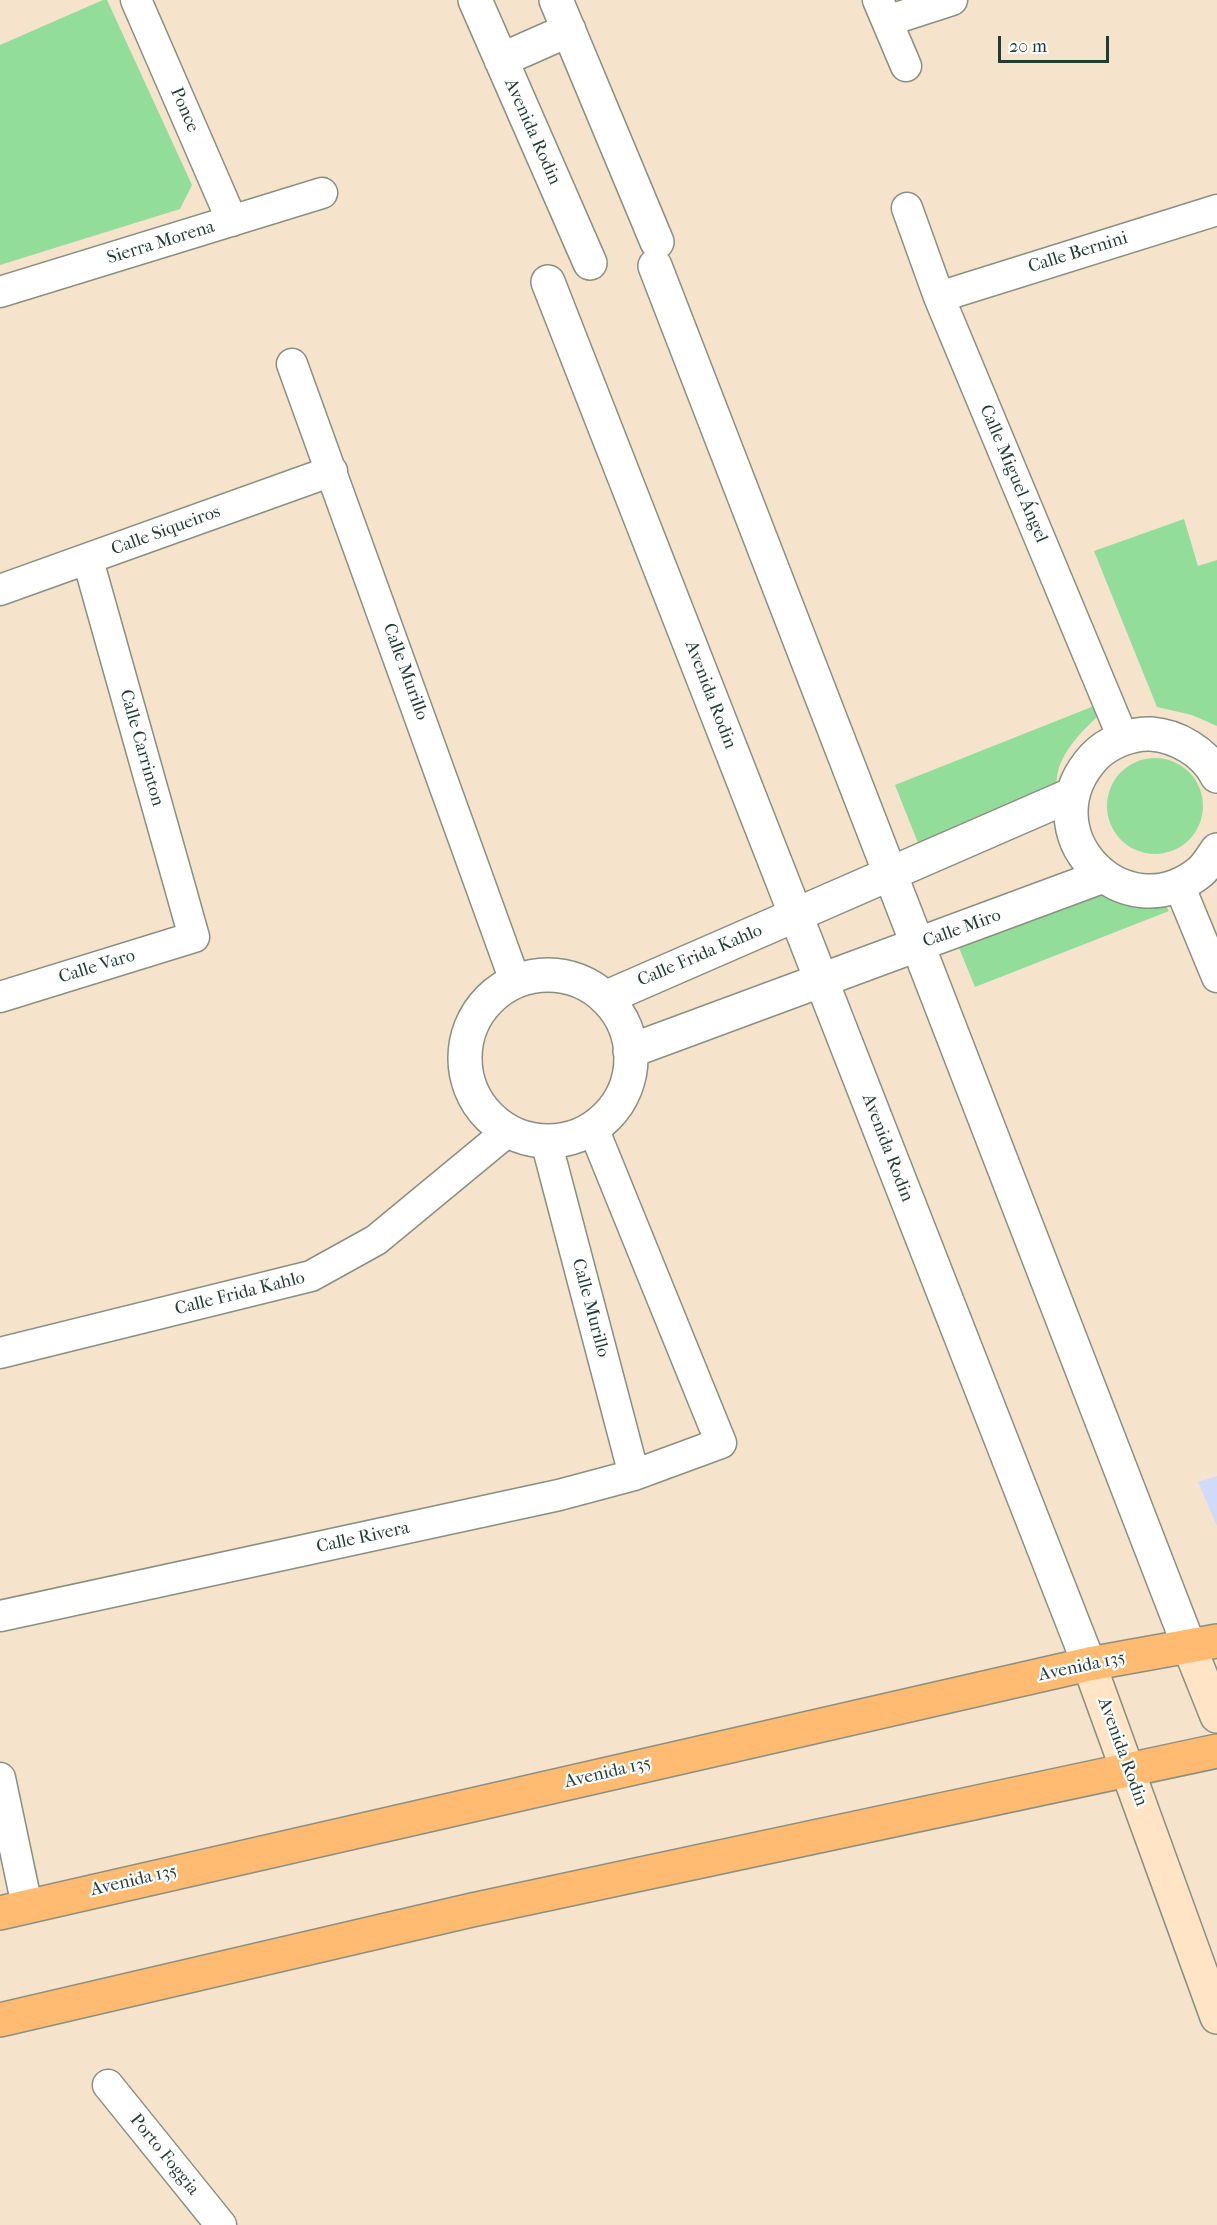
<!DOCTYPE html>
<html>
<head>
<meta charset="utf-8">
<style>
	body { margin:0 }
	#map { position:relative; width:1217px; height:2225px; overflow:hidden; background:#f5e3cc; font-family:"IM FELL French Canon",serif }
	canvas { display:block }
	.scale { position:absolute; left:998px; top:36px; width:111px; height:27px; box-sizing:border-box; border:3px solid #1f3d34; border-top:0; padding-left:8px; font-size:18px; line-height:21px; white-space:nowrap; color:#1f3d34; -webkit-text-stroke:4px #fff; paint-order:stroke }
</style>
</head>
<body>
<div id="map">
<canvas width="1217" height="2225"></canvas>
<div class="scale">20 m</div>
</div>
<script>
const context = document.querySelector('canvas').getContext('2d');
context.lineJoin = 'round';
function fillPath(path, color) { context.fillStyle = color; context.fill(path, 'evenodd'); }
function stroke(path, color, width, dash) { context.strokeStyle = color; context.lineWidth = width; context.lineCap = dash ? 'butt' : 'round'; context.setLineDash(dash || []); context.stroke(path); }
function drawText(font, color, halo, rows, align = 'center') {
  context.font = font + ' "IM FELL French Canon",serif'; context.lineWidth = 4.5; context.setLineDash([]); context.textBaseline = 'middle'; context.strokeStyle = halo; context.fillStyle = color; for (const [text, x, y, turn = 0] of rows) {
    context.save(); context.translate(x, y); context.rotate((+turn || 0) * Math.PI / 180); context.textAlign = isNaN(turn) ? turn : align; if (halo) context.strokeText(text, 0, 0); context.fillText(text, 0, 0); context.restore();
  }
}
fillPath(new Path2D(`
	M1217 1476V1526L1198 1482Z`), '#d0daf9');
fillPath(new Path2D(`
	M103 0H107L192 185 180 209 0 265V45Z
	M1184 519 1198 566 1217 560V726L1192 715 1157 707 1094 551Z
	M1094 706 1098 716C1080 733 1054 759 1057 786L918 843 895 785Z
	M1107 806a48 48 0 1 1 96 0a48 48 0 1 1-96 0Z
	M1096 891 1137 906H1166L1169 911 975 987 959 948Z`), '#92dd99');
const minor = new Path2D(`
	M136 0 232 221
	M878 0 906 66
	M887 21 952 0
	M907 208 939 297 1123 738
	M0 292 322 193
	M939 297 1217 210
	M292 364 515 981
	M0 590 332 471
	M1179 885 1217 977
	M0 997 194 937 88 560
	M546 1141 634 1475
	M0 1353 311 1276 376 1240 508 1131
	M0 1616 559 1495 634 1475 721 1443 593 1128
	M0 1778 27 1906
	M108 2085 221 2225`);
const tertiary = new Path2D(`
	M475 0 590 263
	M556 0 657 242
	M501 60 569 30
	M655 266 1189 1646
	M548 282 1089 1664
	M1217 776C1205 752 1177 736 1151 734 1131 733 1107 743 1094 757 1026 831 1123 934 1200 872 1207 866 1212 857 1217 850
	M465 1058a83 83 0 1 1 166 0a83 83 0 1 1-166 0Z
	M605 998 1071 795
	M630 1051 1103 876`);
const secondary = new Path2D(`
	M1189 1646 1217 1716
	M1089 1664 1217 2017`);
const primary = new Path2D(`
	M0 1913 1089 1664 1217 1641
	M0 2020 472 1910 1217 1751`);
stroke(minor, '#8a9080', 33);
stroke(tertiary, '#8a9080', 36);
stroke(secondary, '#8a9080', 36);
stroke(primary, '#8a9080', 36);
stroke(minor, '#fff', 30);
stroke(tertiary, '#fff', 33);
stroke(secondary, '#ffe4c6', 33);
stroke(primary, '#ffbb71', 33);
drawText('18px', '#1f3d34', '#fff', [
	["Ponce",184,110,67],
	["Avenida Rodin",532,132,66],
	["Sierra Morena",161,243,-17],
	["Calle Bernini",1078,253,-17],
	["Calle Miguel Ángel",1013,474,67],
	["Calle Siqueiros",166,531,-20],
	["Calle Murillo",405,672,70],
	["Avenida Rodin",710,695,69],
	["Calle Carrinton",141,748,74],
	["Calle Miro",962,929,-20],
	["Calle Frida Kahlo",700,956,-23],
	["Calle Varo",97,967,-17],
	["Avenida Rodin",887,1148,69],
	["Calle Frida Kahlo",240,1294,-14],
	["Calle Murillo",590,1308,75],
	["Calle Rivera",363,1538,-12],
	["Avenida 135",1082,1667,-12],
	["Avenida Rodin",1122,1752,70],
	["Avenida 135",608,1773,-13],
	["Avenida 135",134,1881,-13],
	["Porto Foggia",164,2155,51]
]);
</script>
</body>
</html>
